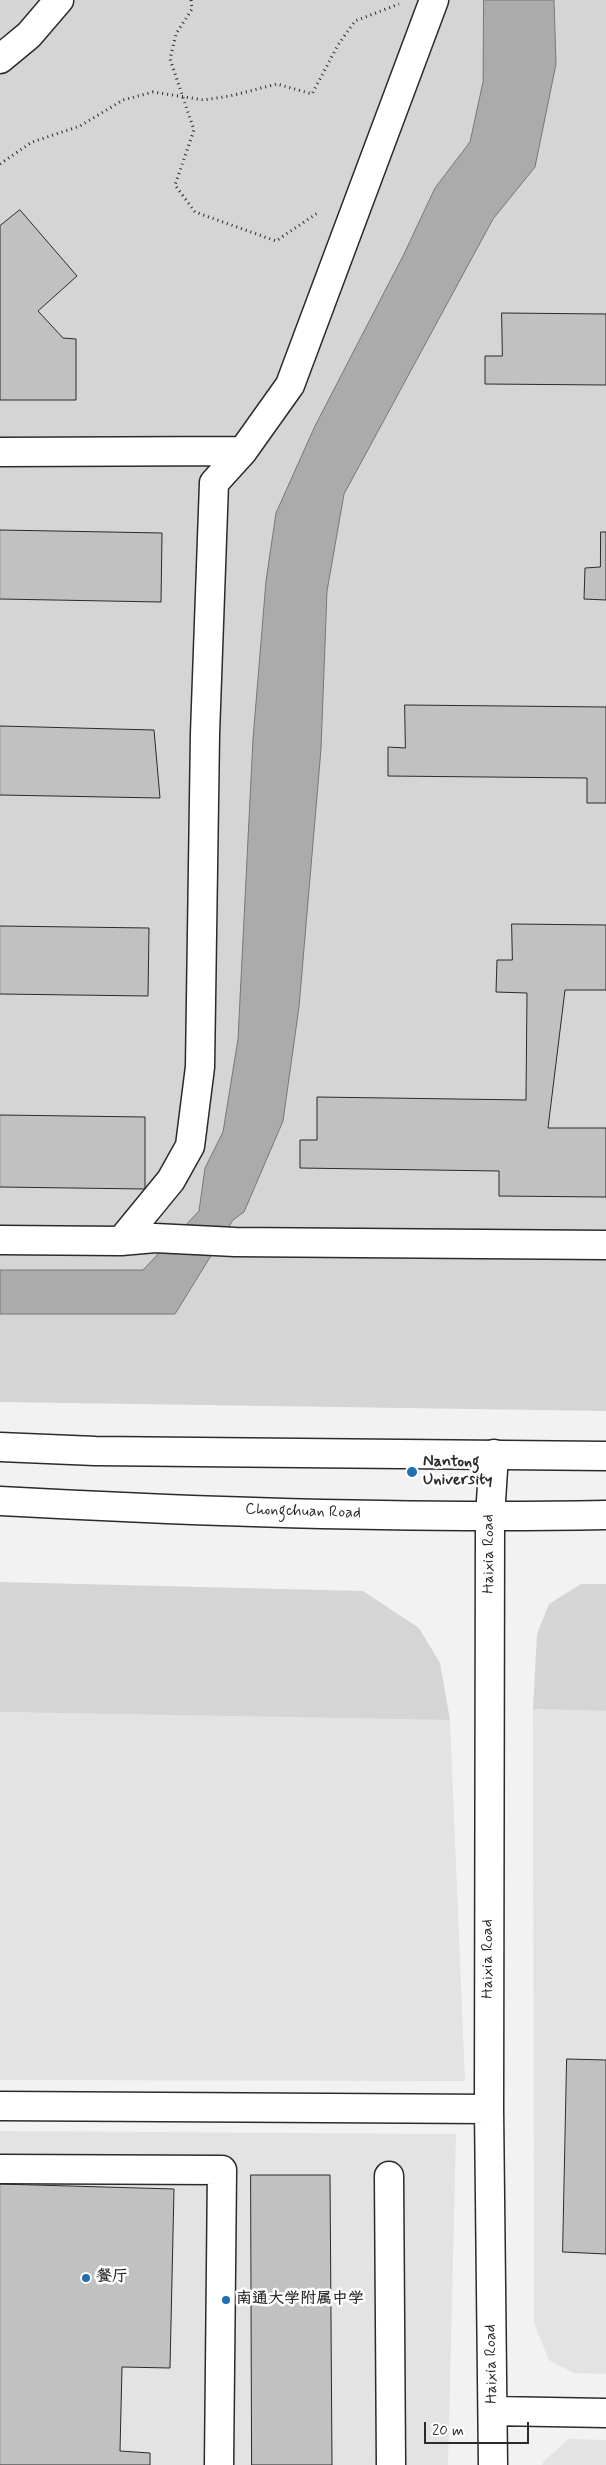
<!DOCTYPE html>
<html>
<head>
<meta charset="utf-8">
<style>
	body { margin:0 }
	#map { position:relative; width:606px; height:2465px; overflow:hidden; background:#f2f2f2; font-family:Mynerve,sans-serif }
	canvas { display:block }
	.scale { position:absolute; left:424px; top:2422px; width:105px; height:22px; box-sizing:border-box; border:2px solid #2b2b2b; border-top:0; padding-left:6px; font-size:15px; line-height:18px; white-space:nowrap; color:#2b2b2b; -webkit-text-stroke:4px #fff; paint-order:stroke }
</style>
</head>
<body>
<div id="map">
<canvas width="606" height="2465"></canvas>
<div class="scale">20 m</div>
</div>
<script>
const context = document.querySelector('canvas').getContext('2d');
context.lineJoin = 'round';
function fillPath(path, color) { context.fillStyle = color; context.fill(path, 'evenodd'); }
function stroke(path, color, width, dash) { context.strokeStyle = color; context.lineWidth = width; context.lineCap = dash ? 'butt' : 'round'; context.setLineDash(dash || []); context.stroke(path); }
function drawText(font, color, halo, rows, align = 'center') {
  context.font = font + ' Mynerve,"LXGW WenKai TC",sans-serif'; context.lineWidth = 5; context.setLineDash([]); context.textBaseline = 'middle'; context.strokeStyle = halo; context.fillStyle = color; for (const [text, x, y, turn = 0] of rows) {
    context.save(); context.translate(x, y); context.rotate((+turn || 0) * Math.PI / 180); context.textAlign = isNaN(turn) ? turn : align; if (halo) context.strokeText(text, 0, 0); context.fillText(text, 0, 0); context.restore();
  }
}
fillPath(new Path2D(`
	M533 1709 606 1711V2374L574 2373 549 2360 534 2323Z
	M0 1712 450 1720 465 2081 0 2080Z
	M0 2131 456 2134 448 2465H0Z
	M569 2439 606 2440V2465H542L544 2461Z`), '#e3e3e3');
fillPath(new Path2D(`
	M0 0H606V1411L0 1402Z
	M0 1582 363 1591 419 1628 440 1663 450 1720 0 1712Z
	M581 1584H606V1711L533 1709 537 1634 549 1604Z`), '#d5d5d5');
const water = new Path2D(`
	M484 0H554L556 64 535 167 493 219 344 494 327 591 321 749 299 1007 283 1121 244 1212 233 1220 175 1314H0V1270H143L199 1211 205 1168 223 1132 238 1039 253 739 266 581 276 513 315 426 404 254 435 188 470 142 483 82Z`);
fillPath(water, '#ababab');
stroke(water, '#787878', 1);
const building = new Path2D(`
	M20 210 77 276 38 311 63 338 76 339V400H0V226Z
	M502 313 606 314V385L485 384V356H502Z
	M0 530 162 533 161 602 0 599Z
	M601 532H606V600L584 599 585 568 600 567Z
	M405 705 606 707V803H587V778L388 776V747L405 748Z
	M0 726 154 730 160 798 0 795Z
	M512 924 606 925V990H565L548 1128H606V1197L499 1196V1171L300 1168V1140H317V1097L526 1100 527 993 496 992 497 960H512Z
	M0 926 149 928 148 996 0 994Z
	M0 1115 145 1117V1189L0 1187Z
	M567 2059 606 2060V2254L563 2252Z
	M251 2175H330L332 2465H252Z
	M0 2184 174 2189 170 2368 122 2367 120 2451 150 2453V2465H0Z`);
fillPath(building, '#c1c1c1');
stroke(building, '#2b2b2b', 1);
const minor = new Path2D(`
	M0 59 29 35 59 0
	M0 452 243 451
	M0 1240 121 1241 155 1238 235 1242 606 1245
	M121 1241 171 1180 190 1146 200 1067 205 734 214 483 243 451 290 385 434 0
	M0 2106 489 2109
	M0 2169 222 2170 219 2465
	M389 2176 391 2465
	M493 2411 606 2413
	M493 2465 489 2109 490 1517 494 1454`);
const major = new Path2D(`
	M0 1447 95 1451 606 1456
	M0 1501C201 1512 404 1519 606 1515`);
stroke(minor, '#2b2b2b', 31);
stroke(major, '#2b2b2b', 31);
stroke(new Path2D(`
	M191 0 192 9 176 34 170 59 194 130 175 185 195 212 276 241 319 212
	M0 164 32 142 80 126 123 100 153 92 204 100 230 96 277 84 312 94 338 45 355 21 399 4`), '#2b2b2b', 3, [1, 4]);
stroke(minor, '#fff', 28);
stroke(major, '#fff', 28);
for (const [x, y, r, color] of [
	[412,1472,6,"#1f6fb2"],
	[86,2278,5,"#1f6fb2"],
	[226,2300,5,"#1f6fb2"]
]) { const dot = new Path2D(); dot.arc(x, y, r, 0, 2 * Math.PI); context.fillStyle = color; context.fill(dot); stroke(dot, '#fff', 2); }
drawText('bold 16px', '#2b2b2b', '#fff', [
	["Nantong",423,1463],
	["University",423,1481],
	["餐厅",96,2278],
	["南通大学附属中学",236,2300]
], 'left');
drawText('16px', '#2b2b2b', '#fff', [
	["Chongchuan Road",303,1512,2],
	["Haixia Road",490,1554,-90],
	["Haixia Road",489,1959,-90],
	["Haixia Road",492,2364,-91]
]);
</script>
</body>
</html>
